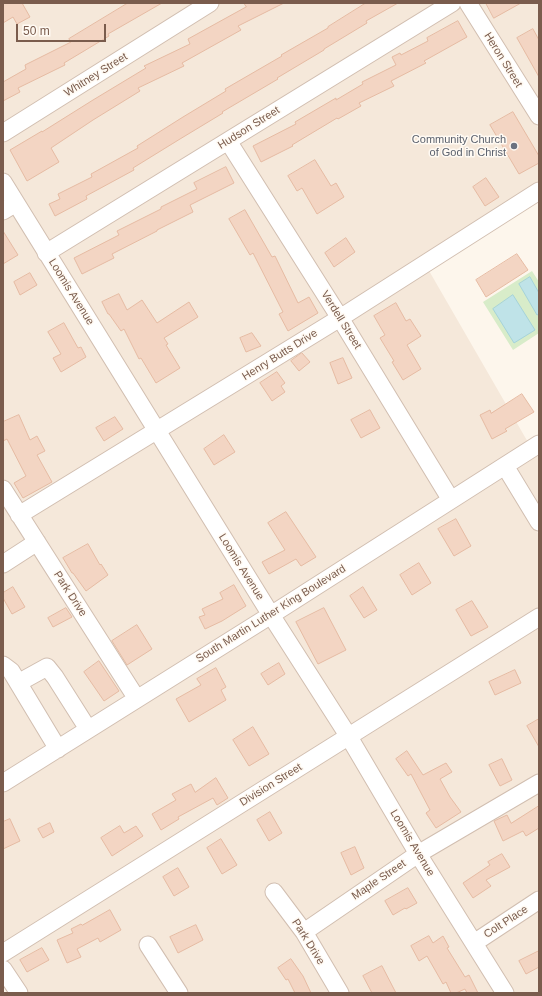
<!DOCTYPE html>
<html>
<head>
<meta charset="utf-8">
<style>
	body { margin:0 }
	#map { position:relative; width:542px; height:996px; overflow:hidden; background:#fdf6ec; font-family:Arial,sans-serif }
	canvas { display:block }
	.frame { position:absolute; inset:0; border:4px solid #7a5c4d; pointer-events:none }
	.scale { position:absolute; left:16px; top:24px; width:90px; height:18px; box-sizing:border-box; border:2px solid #7a5c4d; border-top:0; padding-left:5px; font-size:12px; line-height:14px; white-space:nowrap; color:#7a5c4d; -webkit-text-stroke:3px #fffaf3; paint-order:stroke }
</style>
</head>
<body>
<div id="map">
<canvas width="542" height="996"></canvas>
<div class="frame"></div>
<div class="scale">50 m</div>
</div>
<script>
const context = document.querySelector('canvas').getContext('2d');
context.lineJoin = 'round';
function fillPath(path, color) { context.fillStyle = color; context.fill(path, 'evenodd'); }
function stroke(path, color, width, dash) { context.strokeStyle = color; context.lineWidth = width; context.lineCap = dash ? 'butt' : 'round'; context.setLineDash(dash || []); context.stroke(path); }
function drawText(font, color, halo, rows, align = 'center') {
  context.font = font + ' Arial,sans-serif'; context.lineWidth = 3; context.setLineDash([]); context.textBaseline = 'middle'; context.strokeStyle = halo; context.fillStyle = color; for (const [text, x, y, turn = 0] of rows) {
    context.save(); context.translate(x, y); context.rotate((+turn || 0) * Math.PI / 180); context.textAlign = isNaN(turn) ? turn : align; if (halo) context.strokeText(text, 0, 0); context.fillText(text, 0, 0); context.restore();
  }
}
fillPath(new Path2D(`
	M3 3H198L3 126Z
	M221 3H440L49 244 3 169V141Z
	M476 3H539V104Z
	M461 5 539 129V183L342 309 238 143Z
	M226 150 330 316 159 422 55 255Z
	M13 212 147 429 22 507 3 477V219Z
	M428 269 529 444 454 491 349 319Z
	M337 327 442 499 273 606 166 433Z
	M154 440 262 613 140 690 29 517Z
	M535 455 536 457 539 455V509L514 468Z
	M502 475 539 535V610L352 728 280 617Z
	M3 502 28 541 3 557Z
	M35 551 128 697 3 776V572Z
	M269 624 340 735 3 946V790Z
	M539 625V776L421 845 358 738Z
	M347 746 409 852 306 923 277 883 265 890 295 931 332 993H187L151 936 139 943 171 993H27L5 959Z
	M539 790V893L476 934 427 856Z
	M416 863 497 993H348L313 934Z
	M539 908V993H513L483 945Z`), '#f5e8da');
fillPath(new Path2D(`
	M532 271 539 282V317L538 318 539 321V333L513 350 483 302Z`), '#d8ecc9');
const water = new Path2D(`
	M530 277 539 293V314L537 315 519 284Z
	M513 295 535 330 514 343 493 309Z`);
fillPath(water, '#bfe3e8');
stroke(water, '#a5d3da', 1);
const building = new Path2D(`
	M3 3H22L30 17 17 24 13 17 3 23Z
	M128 3H162L108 34 109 36 64 63 65 65 18 88 20 92 3 101V82L26 69 25 65 71 42 69 39Z
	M244 3H284L238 26 241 30 182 63 184 66 138 88 140 91 93 120 51 148 59 162 27 181 10 150 42 131V132L93 100 146 68 144 66 190 44 188 39 246 7Z
	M366 3H398L366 21 367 23 324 49V50L277 78 278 79 222 112 223 113 180 139 133 168 134 170 86 196 87 199 55 216 49 204 60 199 58 194 92 177 91 174 138 148 137 146 183 117 226 91 225 89 282 56 281 55 328 28V27Z
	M486 3H521L494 18Z
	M458 21 467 37 424 61 426 63 391 81 394 86 359 103 361 106 338 119 337 118 292 145 293 146 261 162 253 146 296 124 295 122 336 98V100L363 84 362 82 396 65 392 57 400 53 401 55 428 41 427 38Z
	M533 29 539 40V77L517 38Z
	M513 112 539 156V163L519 174 490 125Z
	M315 160 331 186 336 183 344 197 317 214 302 188 297 191 288 176Z
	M226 167 234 183 190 205 193 212 157 230V231L112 254 114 258 82 274 74 258 119 235 117 231 161 209V207L197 189 194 183Z
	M486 178 499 197 485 206 473 187Z
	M245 210 272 257 275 256 298 303 309 297 318 313 288 331 279 314 283 312 253 253 250 255 229 219Z
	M3 231 18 255 3 264Z
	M346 238 355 252 334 267 325 253Z
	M517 254 528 270 486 297 476 280Z
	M30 273 37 285 20 295 14 282Z
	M119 294 127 310 142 300 157 323 189 302 198 317 164 338 168 344 166 345 180 368 156 383 141 358 139 359 124 329 121 331 109 314H108L102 302Z
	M396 303 406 321 410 319 421 336 407 345 421 369 403 380 392 362 394 361 380 338 385 335 374 316Z
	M64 323 78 348 81 347 86 357 61 372 53 358 61 354 48 332Z
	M252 333 261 346 246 352 240 338Z
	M302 353 310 362 299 371 291 361Z
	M343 358 352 378 338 384 330 363Z
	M277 372 285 383 281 386 285 392 272 401 260 383Z
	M522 394 534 412 505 429 507 431 492 439 480 415 490 410 491 413Z
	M370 410 380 428 361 438 351 420Z
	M19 415 30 440 37 436 45 451 37 455 52 482 23 498 14 483 26 476 7 439 3 441V422Z
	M115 417 123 429 104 441 96 428Z
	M224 435 235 452 214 465 204 449Z
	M286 512 316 557 301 566 296 559 269 574 262 562 285 550 268 523Z
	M456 519 471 546 454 556 438 529Z
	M88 544 100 565 101 564 108 575 86 591 73 573H72L63 558Z
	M419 563 431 583 412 595 400 575Z
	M234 585 246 606 222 621 205 629 199 617 205 615 202 609 223 599 220 593Z
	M13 587 25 607 12 614 3 598V593Z
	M363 587 377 610 364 618 350 596Z
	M472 601 488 627 471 636 456 610Z
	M66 608 72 617 53 627 48 618Z
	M324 608 346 650 318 664 296 622Z
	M137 625 152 649 127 665 112 641Z
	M99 661 119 691 104 701 84 672Z
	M279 663 285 674 268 685 261 674Z
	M216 668 226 687 221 690 226 700 189 722 176 699 201 685 197 679Z
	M515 670 521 683 495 695 489 682Z
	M539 719V747L527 726Z
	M253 727 269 754 249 766 233 740Z
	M407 751 423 775 446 763 452 772 440 779 450 797 461 812 436 828 426 813 430 810 411 774 408 776 396 759Z
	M502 759 512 780 500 786 489 765Z
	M216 778 228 798 217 805 213 798 178 817 179 819 161 830 152 814 176 800 172 794 191 784 195 792Z
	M539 806V828L526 836 523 831 503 841 494 821 507 815 511 823Z
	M270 812 282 833 269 841 257 820Z
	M10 819 20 841 3 849V822Z
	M50 823 54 832 43 838 38 829Z
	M120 826 124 833 136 826 143 836 112 856 101 838Z
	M221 839 237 865 222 874 207 848Z
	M355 847 364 868 351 875 341 853Z
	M502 854 510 867 486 880 491 886 473 898 463 883 490 865 488 862Z
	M178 868 189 887 174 896 163 877Z
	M408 888 417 903 406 909 405 908 393 915 385 901Z
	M110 910 121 930 100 942 98 938 77 949 81 957 67 963 57 940 73 933 71 929 81 924 82 925Z
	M196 925 203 940 178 953 170 937Z
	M429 936 433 943 443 936 449 947 447 948 465 977 469 975 478 993H467L465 989 456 993H451L446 982 443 984 427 956 419 961 411 946Z
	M42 948 49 960 27 972 20 960Z
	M539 951V967L526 974 519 961Z
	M291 959 303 976 311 993H295L288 979 286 980 278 968Z
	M382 966 396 993H372L363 976Z`);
fillPath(building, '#f3d5c3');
stroke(building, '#e6bba3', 1);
const minor = new Path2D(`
	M468 3 539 116
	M3 133 210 3
	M228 141 340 318 451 500
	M3 182 271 615 349 737 418 854 505 993
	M3 211 16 203
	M46 253 452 3
	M505 466 539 522
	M3 489 137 699
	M19 515 340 318 539 191
	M3 564 37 542
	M3 665 11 671 58 749
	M18 683 47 667 55 677 88 729
	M3 783 271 615 539 444
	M274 892 304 932 340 993
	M304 932 418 854 539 783
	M474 943 539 900
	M148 945 179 993
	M3 953 539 617
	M3 969 19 993`);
stroke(minor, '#d1beb0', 19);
stroke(minor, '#fff', 17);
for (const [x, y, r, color] of [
	[514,146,4,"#6b7280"]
]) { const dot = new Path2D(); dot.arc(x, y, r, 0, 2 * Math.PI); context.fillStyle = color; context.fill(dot); stroke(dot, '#fffaf3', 1.5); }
drawText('11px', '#7a5c4d', '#fffaf3', [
	["Heron Street",503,60,58],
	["Whitney Street",96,75,-32],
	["Hudson Street",249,128,-32],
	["Loomis Avenue",71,292,58],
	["Verdell Street",341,320,58],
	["Henry Butts Drive",280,355,-32],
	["Loomis Avenue",241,567,58],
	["Park Drive",70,594,57],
	["South Martin Luther King Boulevard",271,614,-32],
	["Division Street",271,785,-32],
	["Loomis Avenue",412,843,59],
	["Maple Street",379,880,-34],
	["Colt Place",506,922,-33],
	["Park Drive",308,942,58]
]);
drawText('11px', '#5b616d', '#fffaf3', [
	["Community Church",506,140],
	["of God in Christ",506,153]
], 'right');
</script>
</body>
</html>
